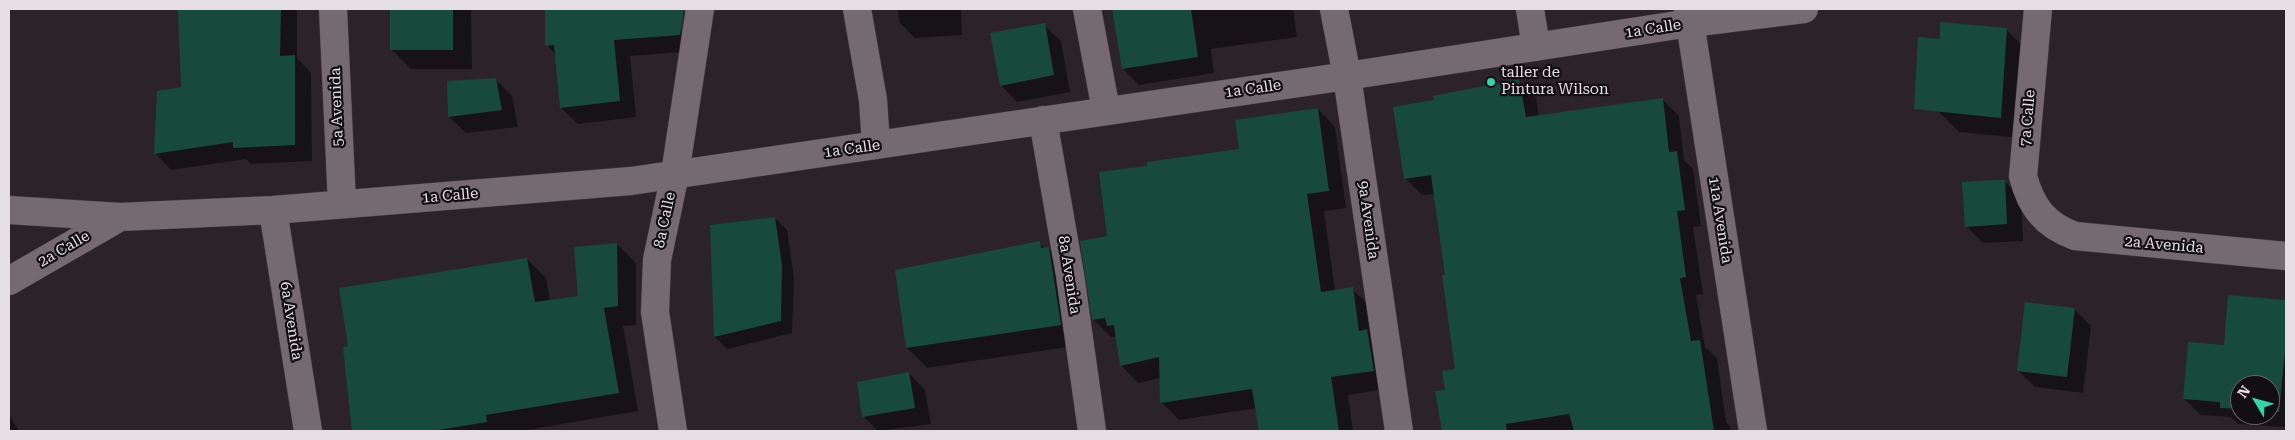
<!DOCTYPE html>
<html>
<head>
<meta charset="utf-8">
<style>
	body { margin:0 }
	#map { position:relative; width:2295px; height:440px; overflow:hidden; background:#2c232a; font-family:"Roboto Serif",serif }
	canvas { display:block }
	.frame { position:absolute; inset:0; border:10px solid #e5dfe3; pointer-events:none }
	.north { position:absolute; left:2230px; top:375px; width:50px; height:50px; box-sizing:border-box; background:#120e11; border:1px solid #666265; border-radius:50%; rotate:307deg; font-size:14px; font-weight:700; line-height:20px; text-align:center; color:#e5dfe3 }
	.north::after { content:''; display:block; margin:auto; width:18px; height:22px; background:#35d4a7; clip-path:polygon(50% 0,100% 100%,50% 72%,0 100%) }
</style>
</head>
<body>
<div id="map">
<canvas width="2295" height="440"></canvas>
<div class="frame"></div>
<div class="north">N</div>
</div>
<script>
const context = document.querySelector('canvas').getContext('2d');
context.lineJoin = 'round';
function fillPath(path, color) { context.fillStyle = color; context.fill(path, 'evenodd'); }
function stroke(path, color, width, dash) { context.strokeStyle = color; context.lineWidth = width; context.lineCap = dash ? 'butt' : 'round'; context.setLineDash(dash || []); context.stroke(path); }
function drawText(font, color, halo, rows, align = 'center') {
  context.font = font + ' "Roboto Serif",serif'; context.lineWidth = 4.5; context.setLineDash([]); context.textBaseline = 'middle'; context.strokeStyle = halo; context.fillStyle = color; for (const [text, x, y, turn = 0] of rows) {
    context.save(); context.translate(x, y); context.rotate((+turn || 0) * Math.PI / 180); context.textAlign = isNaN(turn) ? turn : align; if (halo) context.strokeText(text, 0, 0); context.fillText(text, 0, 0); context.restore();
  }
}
fillPath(new Path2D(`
	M179 9H297V58L311 73 312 161 251 164 246 159 171 170 155 153 183 88Z
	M386 9H471L472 69H411L392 50 391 9Z
	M547 9H680L682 52 630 56 636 117 578 124 561 108 556 55 547 45Z
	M898 9H961L962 35 915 38 899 22Z
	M1113 9H1293L1297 37 1211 49 1214 73 1139 85 1123 69Z
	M1044 25 1061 41 1070 92 1017 102 1001 85Z
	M2007 30 2027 50 2021 138 1959 132 1938 111Z
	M496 80 512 96 518 127 466 133 449 117 448 82Z
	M1519 81 1536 98 1539 117 1662 99 1679 116 1684 160 1693 169 1701 226 1693 227 1703 294 1696 295 1705 347 1717 358 1726 422 1730 426 1731 431H1444L1437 392 1447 391 1457 370 1435 194 1422 195 1405 178 1436 101Z
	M1318 109 1335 127 1346 208 1324 211 1335 291 1352 289 1370 306 1391 388 1348 395 1353 431H1260L1257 408 1179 420 1161 402V378L1138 383 1121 365 1117 336 1111 337 1093 319 1108 237 1149 167 1240 150Z
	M2004 181 2021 197 2023 241 1983 243 1966 226Z
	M775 218 787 230 794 278 792 333 727 349 715 337Z
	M1039 243 1045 249 1049 248 1069 269 1081 345 927 368 907 348Z
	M617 244 636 263V325L623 326 638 411 521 431H353L344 348 527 259 546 278 550 301 580 297Z
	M2230 296 2286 302V427L2238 424 2231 417 2201 415 2184 399 2225 346ZM2240 385H2270V415H2240Z
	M2074 309 2091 326 2083 393 2035 387 2018 371Z
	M909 373 925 390 931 424 878 431 863 416Z
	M9 415 19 431H9Z`), '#0007');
fillPath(new Path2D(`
	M178 9H281L280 56 295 55V145L233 148V142L154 154 157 91 181 87Z
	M390 9H453V50H390Z
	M545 9H684L680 35 614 40 620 101 560 108 554 45 545 46Z
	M1112 9H1191L1198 57 1122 69Z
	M1940 22 2007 28 2001 118 1914 109 1918 37 1940 39Z
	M1045 23 1054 75 1000 86 990 33Z
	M496 78 502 110 448 117 447 81Z
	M1519 79 1526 117 1663 98 1669 152 1677 151 1685 210 1677 211 1686 277 1680 278 1691 341 1700 340 1714 431H1574L1569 414 1506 424 1507 431H1442L1435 391 1445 390 1442 371 1455 369 1442 275H1445L1431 175 1404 179 1393 107 1434 100 1433 96Z
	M1318 108 1329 191 1307 194 1321 292 1353 287 1359 331 1367 329 1374 371 1331 377 1339 431H1259L1252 389 1160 403 1159 357 1120 366 1114 325 1107 326 1105 318 1092 320 1080 241 1107 236 1099 172 1147 166V162L1239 149 1235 120Z
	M1995 180H2005L2007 224 1965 227 1962 182Z
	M775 217 782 265 781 321 714 337 710 225Z
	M1040 241 1041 248 1049 247 1061 325 906 348 895 270Z
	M617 243 618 306 604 308 619 393 486 415 487 422 432 431H352L343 347 348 346 339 288 527 258 535 302 578 296 574 247Z
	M2228 295 2286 300V341L2279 412 2270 411V385H2240V409L2220 408V402L2183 399 2188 342 2224 345Z
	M2025 302 2075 308 2067 377 2017 371Z
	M909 372 915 408 862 417 857 382Z`), '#174a3a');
const street = new Path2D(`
	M333 9 342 204
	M857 9 873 100 876 145
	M1087 9 1106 110
	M1334 9 1347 76 1399 431
	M1530 9 1536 47
	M1688 9 1753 431
	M2038 9 2023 176C2031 207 2045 225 2075 236L2286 256
	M1043 120 1070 275 1092 431
	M9 210 120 217 273 210 631 181 1347 76 1690 23 1804 9
	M273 210 308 431
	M9 281 120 217`);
const secondary = new Path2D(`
	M673 431 655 312 657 260 675 174 700 9`);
stroke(street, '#463f45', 29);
stroke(secondary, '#463f45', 29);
stroke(street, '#756a72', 28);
stroke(secondary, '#756a72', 28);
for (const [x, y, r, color] of [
	[1491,82,5,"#35d4a7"]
]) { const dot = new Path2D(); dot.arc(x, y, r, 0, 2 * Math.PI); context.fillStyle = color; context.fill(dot); stroke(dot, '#120e11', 2); }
drawText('15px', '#e5dfe3', '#120e11', [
	["1a Calle",1653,29,-9],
	["1a Calle",1253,89,-8],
	["5a Avenida",337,107,-92],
	["7a Calle",2028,118,-85],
	["1a Calle",852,149,-8],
	["1a Calle",450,196,-5],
	["8a Calle",665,220,-78],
	["9a Avenida",1368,220,82],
	["11a Avenida",1720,220,81],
	["2a Avenida",2164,245,5],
	["2a Calle",64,249,-30],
	["8a Avenida",1069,275,81],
	["6a Avenida",291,321,81]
]);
drawText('15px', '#e5dfe3', '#120e11', [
	["taller de",1501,73],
	["Pintura Wilson",1501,90]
], 'left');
</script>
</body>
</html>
